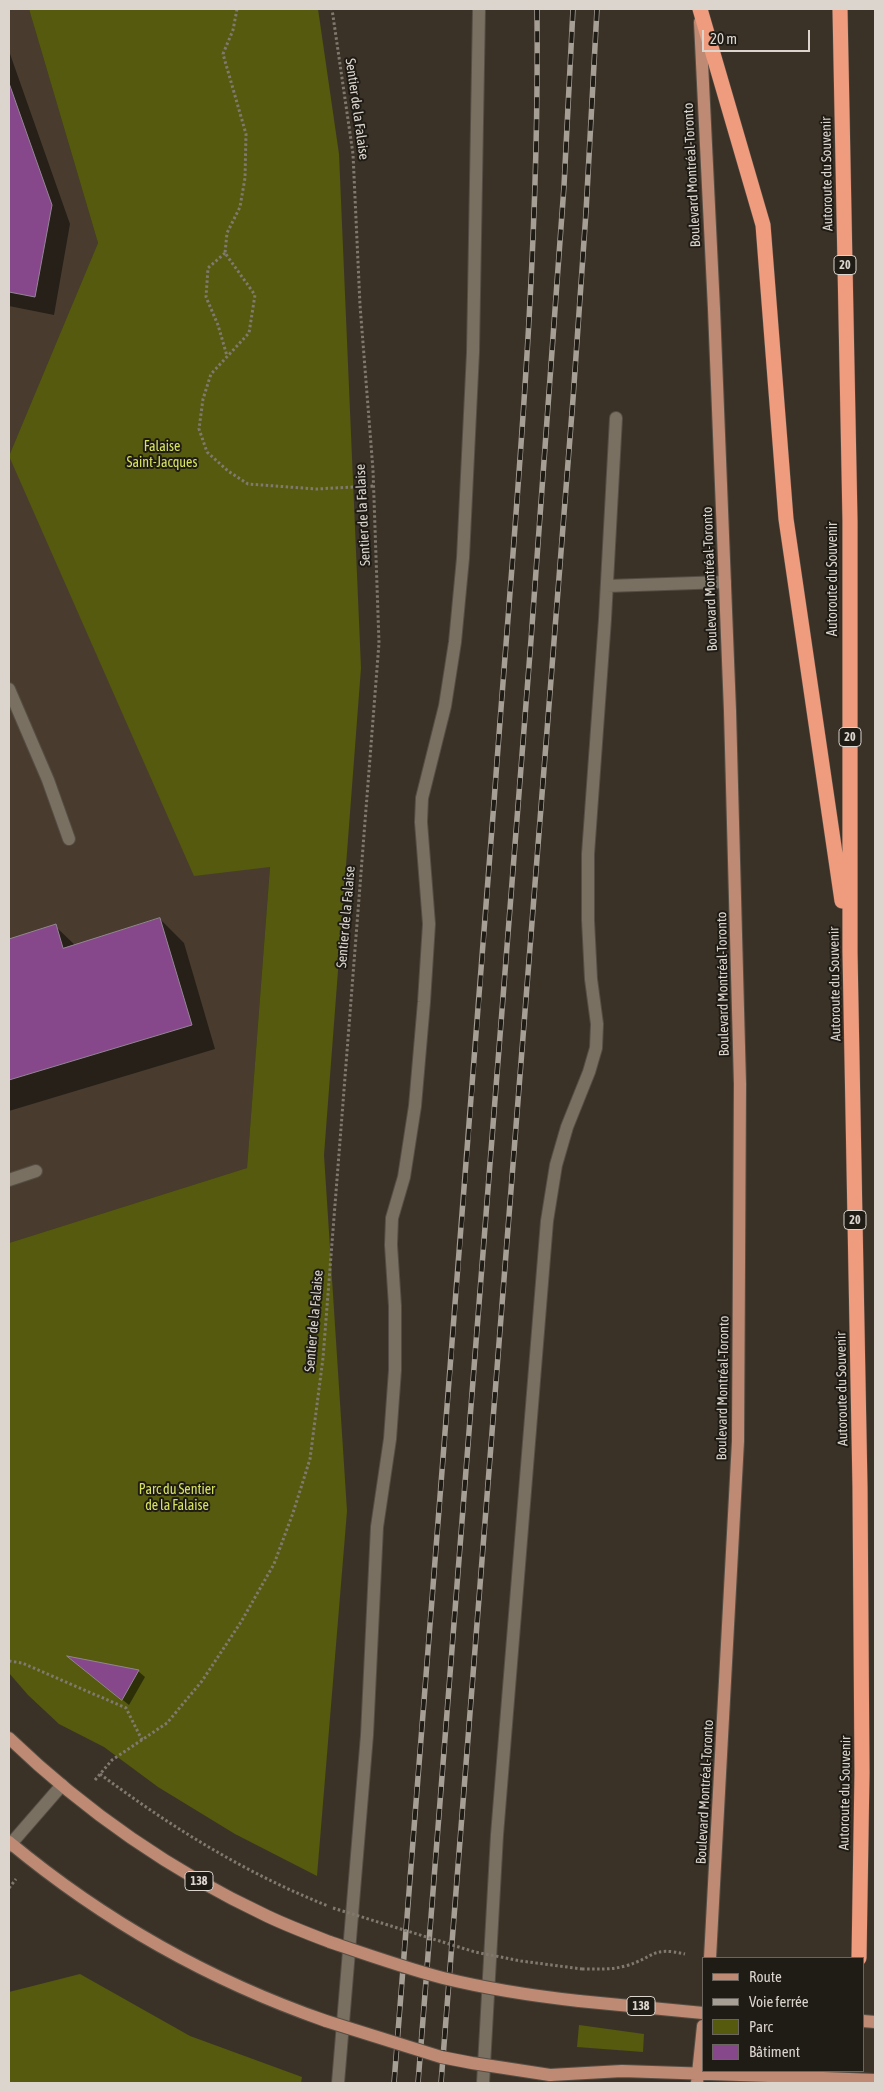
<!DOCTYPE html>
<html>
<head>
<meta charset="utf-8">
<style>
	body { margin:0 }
	#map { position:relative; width:884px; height:2092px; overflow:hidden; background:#3b3227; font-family:"Asap Condensed",sans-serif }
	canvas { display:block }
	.frame { position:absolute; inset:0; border:10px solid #dbd5ce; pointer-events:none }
	.legend { position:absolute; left:702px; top:1957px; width:162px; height:115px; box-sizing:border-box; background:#1f1b15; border:1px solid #6a655f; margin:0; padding:6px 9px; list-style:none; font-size:15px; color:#dbd5ce }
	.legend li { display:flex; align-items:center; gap:10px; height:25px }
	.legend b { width:25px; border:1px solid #6a655f }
	.scale { position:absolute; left:702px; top:30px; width:108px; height:22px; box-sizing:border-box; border:2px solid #dbd5ce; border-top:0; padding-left:6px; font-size:15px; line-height:18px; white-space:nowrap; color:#dbd5ce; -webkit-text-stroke:4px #1f1b15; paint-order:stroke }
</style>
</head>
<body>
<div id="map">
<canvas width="884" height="2092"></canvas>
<div class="frame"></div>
<ul class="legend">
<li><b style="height:6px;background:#bf8a73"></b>Route</li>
<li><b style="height:6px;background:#a69f96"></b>Voie ferrée</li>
<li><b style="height:14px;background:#555a0e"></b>Parc</li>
<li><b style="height:14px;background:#86488a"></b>Bâtiment</li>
</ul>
<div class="scale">20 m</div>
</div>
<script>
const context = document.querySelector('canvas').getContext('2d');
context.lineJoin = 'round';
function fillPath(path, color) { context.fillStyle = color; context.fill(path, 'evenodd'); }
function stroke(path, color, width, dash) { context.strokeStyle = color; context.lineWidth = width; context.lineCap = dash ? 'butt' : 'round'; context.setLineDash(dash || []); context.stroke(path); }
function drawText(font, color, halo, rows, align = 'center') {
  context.font = font + ' "Asap Condensed",sans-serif'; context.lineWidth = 4; context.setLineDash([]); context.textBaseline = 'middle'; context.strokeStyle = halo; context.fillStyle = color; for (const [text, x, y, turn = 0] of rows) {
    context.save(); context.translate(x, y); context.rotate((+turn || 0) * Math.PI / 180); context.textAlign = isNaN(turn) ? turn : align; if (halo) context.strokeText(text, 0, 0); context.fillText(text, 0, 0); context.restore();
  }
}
fillPath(new Path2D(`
	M9 9H29L98 243 9 456 270 866 247 1168 9 1243Z`), '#493c2e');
fillPath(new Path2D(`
	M29 9H318L339 154 361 668 324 1155 347 1511 317 1876 235 1834 158 1787 104 1747 59 1724 28 1695 9 1673V1243L247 1168 270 867 194 876 9 456 98 243Z
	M80 1974 190 2036 302 2077 301 2083H9V1992Z
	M579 2025 644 2034 643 2052 577 2047Z`), '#555a0e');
fillPath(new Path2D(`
	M9 51 70 224 54 315 9 306Z
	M160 919 184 943 215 1049 9 1111V940L55 926 75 945Z
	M71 1658 138 1671 145 1677 129 1705Z`), '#0007');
const building = new Path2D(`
	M9 83 52 205 35 297 9 292Z
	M160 918 192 1025 9 1080V939L56 924 63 948Z
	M67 1656 139 1670 122 1700Z`);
fillPath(building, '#86488a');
stroke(building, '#928692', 1);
const service = new Path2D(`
	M607 586 725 582
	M9 689 48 780 69 839
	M9 1180 36 1171
	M338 2083 367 1735 377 1527 390 1439 395 1370V1306L391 1245 392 1218 404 1177 415 1106 424 1002 429 924 421 822 422 798 445 706 455 642 463 558 473 352 479 9
	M483 2083 497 1835 547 1221 556 1165 567 1127 589 1072 596 1048 597 1024 591 979 588 920V854L605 619 616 418`);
const minor = new Path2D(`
	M9 1846 62 1785`);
const primary = new Path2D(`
	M700 22 714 309 730 711 740 1084 738 1441 710 1958
	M9 1738C85 1811 171 1871 267 1916 288 1926 309 1934 330 1942
	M9 1842C103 1920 211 1981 326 2021
	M579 2001 703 2013
	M863 2021 875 2022
	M550 2075 622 2071 770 2076
	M697 2083 703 2026`);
const motorway = new Path2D(`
	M700 9 763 225 786 519 842 901
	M840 9 850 521V952L860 1487 862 1773 859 1958`);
stroke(service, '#564e44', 14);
stroke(minor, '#564e44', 14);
stroke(primary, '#564e44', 14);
stroke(motorway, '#564e44', 16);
stroke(new Path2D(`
	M237 9 233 30 223 54 246 134 245 178 240 207 227 233 225 253 255 295 249 333 211 374 203 399 199 429 207 452 228 471 248 484 316 489 373 486
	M225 253 208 268 206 297 218 325 227 356
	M9 1661 22 1663 126 1708 142 1740
	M100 1774C171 1827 245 1873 328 1906
	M95 1780 112 1760 167 1723 202 1681 241 1622 274 1564 293 1513 310 1459 323 1358 379 643 373 470 360 305 353 154 332 9
	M9 1888 16 1879
	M582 1969C597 1969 611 1970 625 1966 655 1958 650 1946 685 1954`), '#80796f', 3, [2.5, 2.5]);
stroke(service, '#797062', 12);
stroke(minor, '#797062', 12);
stroke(primary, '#bf8a73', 12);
stroke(motorway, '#ee9b7e', 15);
const rail = new Path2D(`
	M394 2083C427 1656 462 1229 494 802 513 538 540 274 537 9
	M418 2083 531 640 564 186 573 9
	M441 2083 573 399 586 212 597 9`);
stroke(rail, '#a69f96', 5.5);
stroke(rail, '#1f1b15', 4, [11]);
const primaryBridge = new Path2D(`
	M330 1942C368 1955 405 1968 443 1978 488 1989 534 1996 579 2001
	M326 2021 441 2057 472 2063 550 2075
	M770 2076 875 2080`);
stroke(primaryBridge, '#564e44', 14, []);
stroke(new Path2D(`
	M333 1908 475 1952 521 1961 582 1969`), '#80796f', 3, [2.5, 2.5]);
stroke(primaryBridge, '#bf8a73', 12);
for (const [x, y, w] of [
	[845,265,22],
	[850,737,22],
	[855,1220,22],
	[199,1881,28],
	[641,2006,28]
]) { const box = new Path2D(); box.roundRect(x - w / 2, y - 9.5, w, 19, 4); context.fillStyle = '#1f1b15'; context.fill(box); stroke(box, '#dbd5ce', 1); }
drawText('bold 12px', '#dbd5ce', null, [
	["20",845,265],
	["20",850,737],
	["20",855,1220],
	["138",199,1881],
	["138",641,2006]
]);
drawText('14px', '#dbd5ce', '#1f1b15', [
	["Sentier de la Falaise",357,109,82],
	["Autoroute du Souvenir",827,174,-91],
	["Boulevard Montréal-Toronto",692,175,-93],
	["Sentier de la Falaise",363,515,-93],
	["Boulevard Montréal-Toronto",710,579,-92],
	["Autoroute du Souvenir",833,579,-90],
	["Sentier de la Falaise",346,917,-85],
	["Boulevard Montréal-Toronto",723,984,-91],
	["Autoroute du Souvenir",835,984,-91],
	["Sentier de la Falaise",314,1321,-85],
	["Boulevard Montréal-Toronto",723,1388,-89],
	["Autoroute du Souvenir",842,1389,-91],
	["Boulevard Montréal-Toronto",705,1792,-87],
	["Autoroute du Souvenir",845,1793,-89]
]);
drawText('14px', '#d7e25f', '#1f1b15', [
	["Falaise",162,447],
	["Saint-Jacques",162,463],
	["Parc du Sentier",177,1490],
	["de la Falaise",177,1506]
]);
</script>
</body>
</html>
